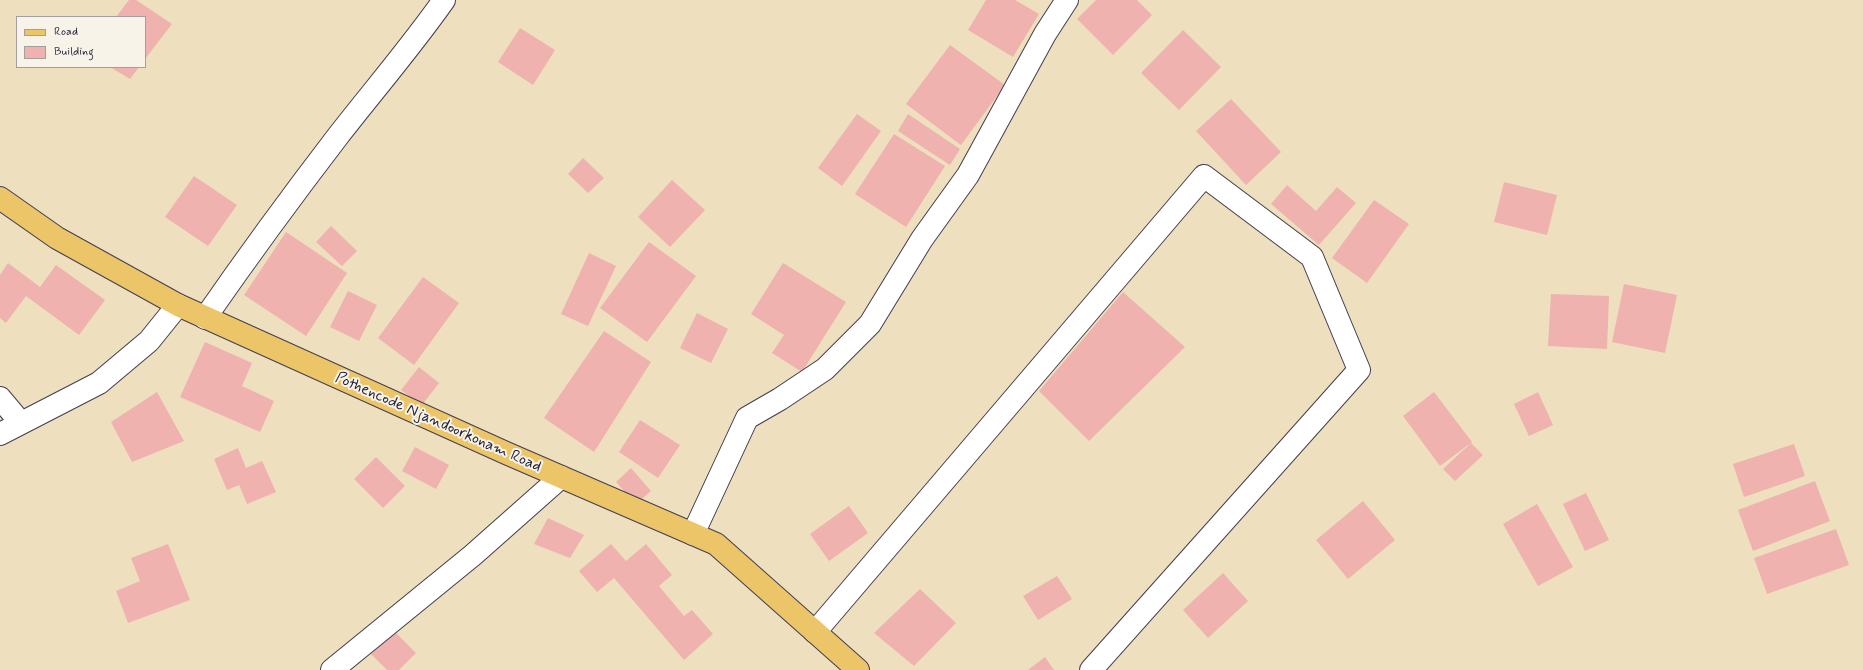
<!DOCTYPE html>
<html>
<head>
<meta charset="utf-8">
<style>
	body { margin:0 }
	#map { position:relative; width:1863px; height:670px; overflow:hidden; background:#eedfbe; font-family:Mynerve,sans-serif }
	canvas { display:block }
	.legend { position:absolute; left:16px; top:16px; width:130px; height:52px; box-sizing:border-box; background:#f7f3e8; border:1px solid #a29fa3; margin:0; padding:5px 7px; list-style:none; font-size:12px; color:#22223b }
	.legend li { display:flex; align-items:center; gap:8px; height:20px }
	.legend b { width:20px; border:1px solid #a29fa3 }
</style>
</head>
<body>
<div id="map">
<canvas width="1863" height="670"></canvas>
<ul class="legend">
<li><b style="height:5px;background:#edc569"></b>Road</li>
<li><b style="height:11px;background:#efb2ae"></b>Building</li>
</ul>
</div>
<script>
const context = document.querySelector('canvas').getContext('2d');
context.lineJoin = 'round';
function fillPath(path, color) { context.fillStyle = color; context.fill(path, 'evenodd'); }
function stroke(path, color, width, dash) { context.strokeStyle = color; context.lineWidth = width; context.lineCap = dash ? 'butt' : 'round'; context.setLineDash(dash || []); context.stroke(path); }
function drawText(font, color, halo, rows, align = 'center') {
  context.font = font + ' Mynerve,sans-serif'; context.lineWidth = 4; context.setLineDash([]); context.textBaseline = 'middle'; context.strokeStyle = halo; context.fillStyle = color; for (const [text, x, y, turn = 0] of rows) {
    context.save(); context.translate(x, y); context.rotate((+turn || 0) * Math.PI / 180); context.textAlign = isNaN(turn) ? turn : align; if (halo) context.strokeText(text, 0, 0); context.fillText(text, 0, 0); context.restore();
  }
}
fillPath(new Path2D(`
	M129 0H136L172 24 145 59V17H116Z
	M986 0H1015L1039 14 1013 57 968 30Z
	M1096 0H1137L1152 15 1113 55 1077 19Z
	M520 28 555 50 533 85 498 62Z
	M1183 30 1221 67 1179 110 1141 73Z
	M950 45 1005 85 961 145 906 104Z
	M110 67H139L130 79Z
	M1231 99 1281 152 1246 185 1196 131Z
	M857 114 881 131 842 186 818 168Z
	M908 114 960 149 950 165 898 131Z
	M894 134 945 166 906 227 855 194Z
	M583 158 604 178 588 193 568 174Z
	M194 176 237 205 208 246 165 217Z
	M672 180 705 210 670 247 638 217Z
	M1504 182 1557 195 1547 235 1494 222Z
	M1287 185 1316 211 1337 187 1356 203 1319 245 1271 204Z
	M1374 200 1409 224 1367 283 1332 258Z
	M331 226 357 251 342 266 316 242Z
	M286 232 347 273 306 336 244 295Z
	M649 242 696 276 647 342 600 308Z
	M589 253 616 266 588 326 561 314Z
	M8 263 40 287 56 265 105 300 79 335 26 296 6 323 0 318V275Z
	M783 263 846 302 802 372 772 353 784 335 751 314Z
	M423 277 459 303 414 365 378 338Z
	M1624 284 1677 295 1665 353 1612 342Z
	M348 291 377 305 359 341 330 327Z
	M1123 292 1185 347 1089 441 1039 391Z
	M1551 294 1609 296 1607 349 1548 346Z
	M697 313 728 329 711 363 680 348Z
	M604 331 651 362 594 452 544 418Z
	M205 342 252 363 242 386 274 401 260 432 180 397Z
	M419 367 439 383 422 405 401 390Z
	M157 392 184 441 132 462 111 422Z
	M1434 392 1472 442 1440 466 1403 416Z
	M1538 392 1553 425 1529 436 1514 404Z
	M640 420 680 445 658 478 619 452Z
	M1471 443 1483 455 1455 481 1443 469Z
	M1794 444 1805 476 1744 497 1733 464Z
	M415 447 449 465 436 489 402 471Z
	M238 448 246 468 262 461 276 492 247 504 239 485 227 490 214 459Z
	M376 457 405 486 383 508 354 479Z
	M631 468 651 491 636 504 616 482Z
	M1815 481 1830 521 1753 551 1738 510Z
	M1586 493 1609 540 1585 551 1563 504Z
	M1363 501 1395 540 1348 579 1316 540Z
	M1537 504 1573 567 1538 586 1503 524Z
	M849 506 868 533 829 561 810 534Z
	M548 518 584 535 570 558 534 544Z
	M1836 529 1849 565 1767 594 1754 558Z
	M168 544 190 600 128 623 116 591 140 581 131 558Z
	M611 544 626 561 646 544 672 575 659 586 684 616 692 610 713 634 684 660 614 578 597 592 579 571Z
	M1223 573 1248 601 1208 638 1183 610Z
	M1057 576 1072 599 1038 620 1023 596Z
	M920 589 956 623 914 666 874 633Z
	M394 631 416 653 399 670H387L371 654Z
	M1045 657 1054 670H1028Z`), '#efb2ae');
const minor = new Path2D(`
	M205 318C248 256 292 196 338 136 373 91 411 47 444 0
	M0 398 21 423
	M0 434 99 383 149 341 178 305
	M693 534 747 418 780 399 825 369 870 324 922 239 968 175 1045 34 1067 0
	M815 632 1204 176 1312 257 1359 370 1091 670
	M332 670 473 555 561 477`);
const major = new Path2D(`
	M0 198 57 238 178 305 506 453 716 544 858 670`);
stroke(minor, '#413e4f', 24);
stroke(major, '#413e4f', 24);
stroke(minor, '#fff', 22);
stroke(major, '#edc569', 22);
drawText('16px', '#22223b', '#f7f3e8', [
	["Pothencode Njandoorkonam Road",438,423,24]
]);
</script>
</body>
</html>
